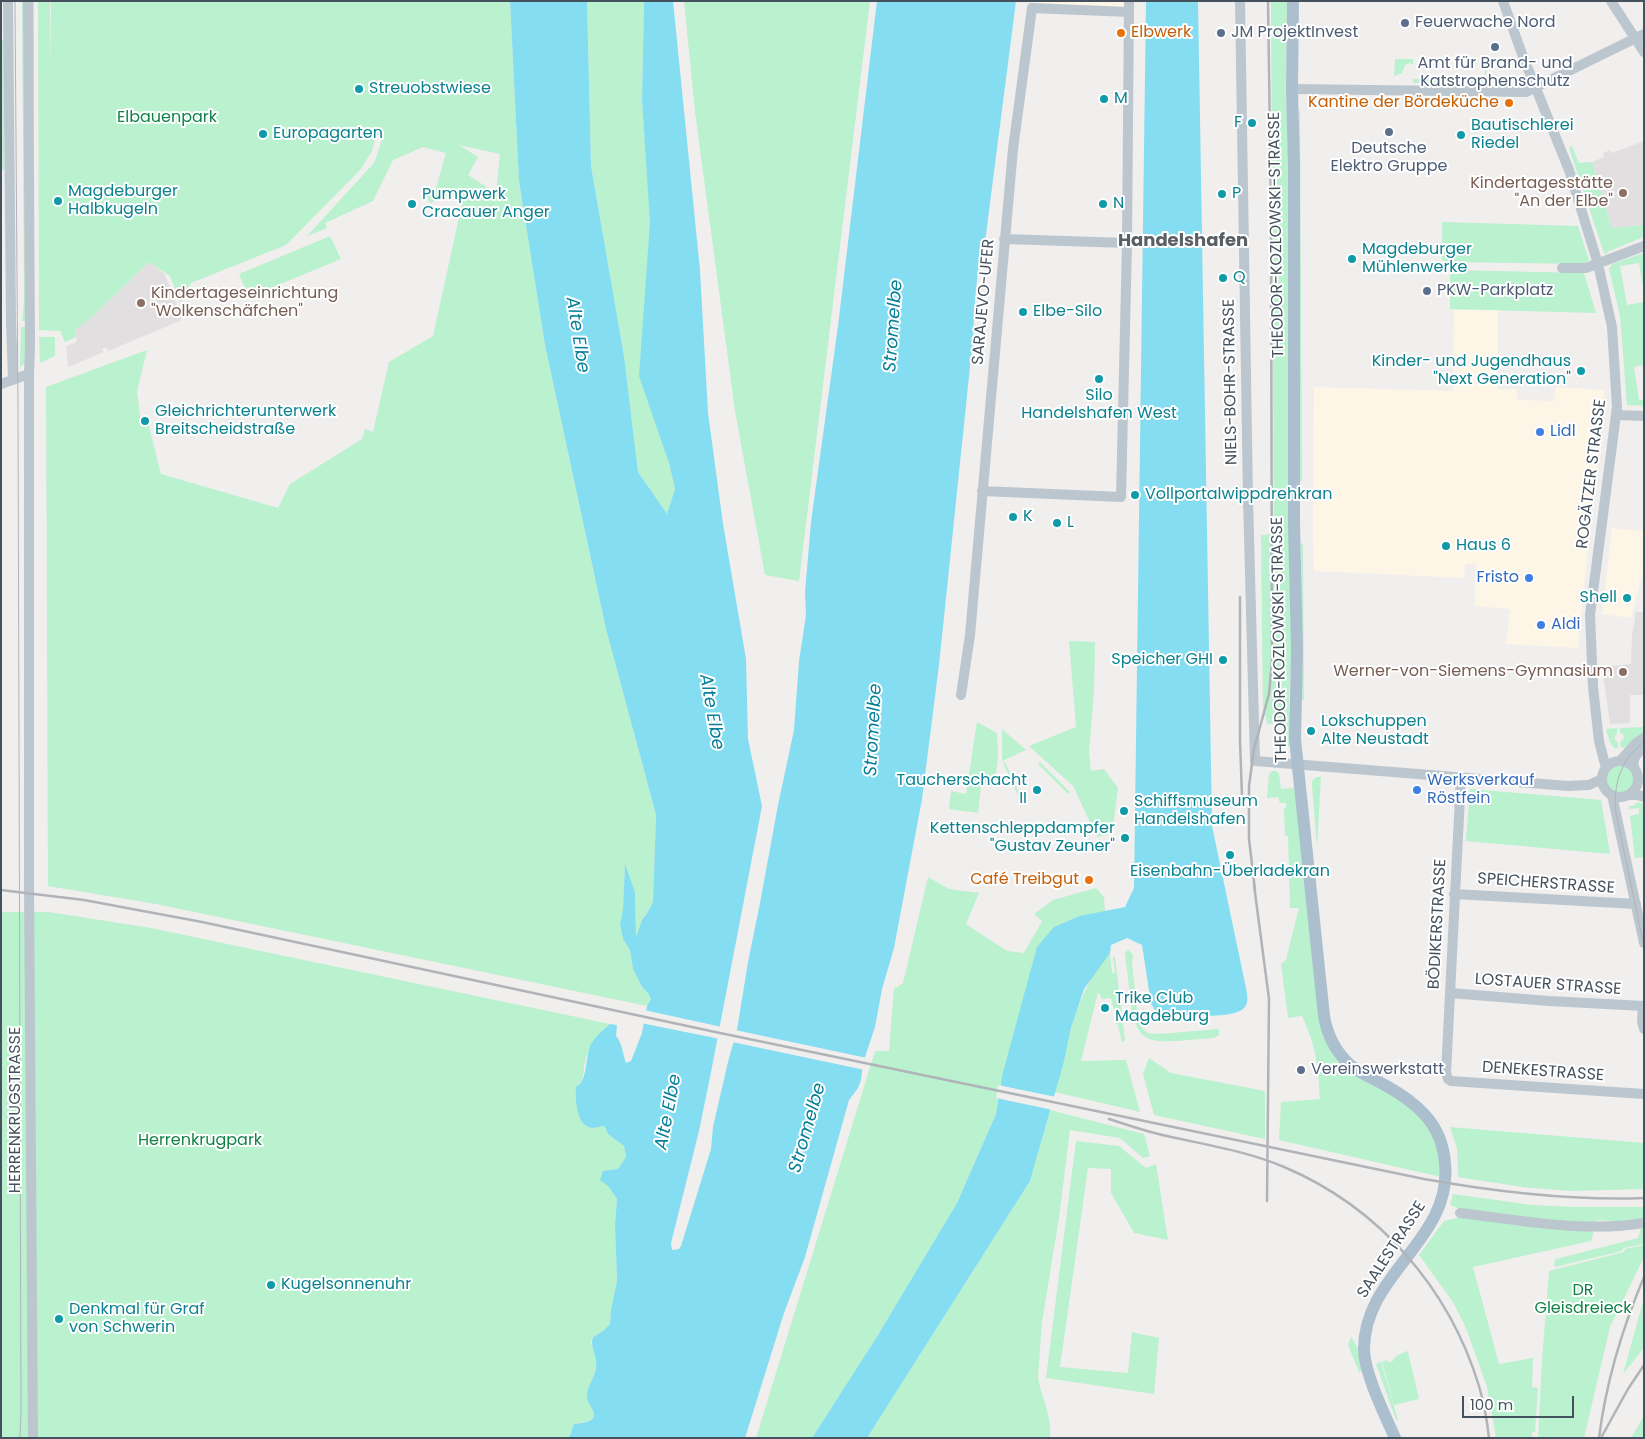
<!DOCTYPE html>
<html>
<head>
<meta charset="utf-8">
<style>
	body { margin:0 }
	#map { position:relative; width:1645px; height:1439px; overflow:hidden; background:#f1eeee; font-family:Poppins,sans-serif }
	canvas { display:block }
	.frame { position:absolute; inset:0; border:2px solid #45525d; pointer-events:none }
	.scale { position:absolute; left:1462px; top:1396px; width:112px; height:22px; box-sizing:border-box; border:2px solid #45525d; border-top:0; padding-left:6px; font-size:15px; line-height:18px; white-space:nowrap; color:#45525d; -webkit-text-stroke:4px #fff; paint-order:stroke }
</style>
</head>
<body>
<div id="map">
<canvas width="1645" height="1439"></canvas>
<div class="frame"></div>
<div class="scale">100 m</div>
</div>
<script>
const context = document.querySelector('canvas').getContext('2d');
context.lineJoin = 'round';
function fillPath(path, color) { context.fillStyle = color; context.fill(path, 'evenodd'); }
function stroke(path, color, width, dash) { context.strokeStyle = color; context.lineWidth = width; context.lineCap = dash ? 'butt' : 'round'; context.setLineDash(dash || []); context.stroke(path); }
function drawText(font, color, halo, rows, align = 'center') {
  context.font = font + ' Poppins,sans-serif'; context.lineWidth = 4; context.setLineDash([]); context.textBaseline = 'middle'; context.strokeStyle = halo; context.fillStyle = color; for (const [text, x, y, turn = 0] of rows) {
    context.save(); context.translate(x, y); context.rotate((+turn || 0) * Math.PI / 180); context.textAlign = isNaN(turn) ? turn : align; if (halo) context.strokeText(text, 0, 0); context.fillText(text, 0, 0); context.restore();
  }
}
fillPath(new Path2D(`
	M1040 1H1125V7L1039 4Z
	M1454 310H1498V389H1517V400L1554 401 1555 387 1604 390 1603 417 1590 526 1578 648 1506 644 1510 609 1475 606 1476 564H1465L1464 578 1314 571 1313 535 1314 387 1453 391Z
	M1612 528 1644 531V568L1631 618 1602 614Z`), '#fdf6e7');
fillPath(new Path2D(`
	M1644 141V225L1612 228 1592 162 1604 157 1603 153 1610 150 1612 153Z
	M149 262 164 273 182 317 180 321 108 351 106 347 102 349 104 352 68 367 66 346 77 342 75 330 94 315Z
	M1635 612H1644V695H1630V723L1610 724 1602 667 1631 664 1632 634 1635 619Z`), '#e2dfe0');
fillPath(new Path2D(`
	M22 1H24L25 321H22L24 302Z
	M32 1H34V321Z
	M38 1H50L51 74V1H510L519 181 545 345 606 629 656 815 653 902 642 920 636 939 635 892 625 866 623 909 620 925 623 939 630 950 633 969 642 987 648 993 651 999 647 1006 156 904 48 886 46 387 147 350 137 391 140 416V426H149L161 474 278 508 290 484 362 439 365 429 373 432 389 362 433 336 463 199 448 196 430 203 427 196 435 192 446 153 423 147 393 160 373 201 325 223 327 228 307 236 374 163 383 137 376 136 372 151 361 169 286 245 191 283 185 292 181 303 170 276 149 262 94 315 75 330 76 337 65 342 60 331 39 330ZM459 145 500 154 496 193 468 175 478 157Z
	M587 1H644L642 100 669 463 675 489 667 515 638 472 624 356 591 166Z
	M684 1H870L799 581 765 575 735 411 695 112Z
	M1271 1H1287L1286 97 1289 135 1291 654 1289 702 1291 746 1283 747 1282 723 1267 724 1266 716H1263L1261 535 1274 534Z
	M1 40 4 41V169L2 170Z
	M1395 59H1413V65L1410 63 1405 65 1402 73 1394 76Z
	M1485 61H1487L1486 84H1455L1458 80H1485Z
	M1413 79H1441L1444 83H1413Z
	M1299 109 1300 111 1302 481H1300Z
	M1572 146 1579 163 1592 162 1612 228 1644 225V237L1609 251 1606 254 1604 253 1569 148Z
	M1442 222 1578 226 1589 260 1587 262 1583 264 1446 262 1442 260Z
	M330 236 341 259 249 297 239 274Z
	M1644 253V293L1639 263 1620 266 1627 305 1644 302V365L1634 367 1639 400H1644V406L1627 405 1620 316 1609 269 1612 264Z
	M1450 270 1584 273 1596 313 1450 309Z
	M21 327H25V361L23 365 20 367Z
	M39 337H55V356L40 363Z
	M1301 542 1303 545 1304 700H1302Z
	M1069 641 1095 642 1094 693 1089 751 1091 771 1104 769 1118 788 1112 833 1097 837 1073 786 1029 746 1076 727Z
	M977 722 997 733 998 756 995 783 981 785 978 813 949 809 951 791 966 794Z
	M1644 727V732L1625 747 1621 748 1620 742 1624 738 1623 734 1620 733V728Z
	M1617 728V734L1614 738 1618 743V748H1614L1610 742 1606 729Z
	M1002 729 1026 750 1002 761Z
	M1005 762 1023 801 1021 802 1003 763Z
	M1040 762 1070 792 1068 794 1038 764Z
	M1606 779a14 14 0 1 1 28 0a14 14 0 1 1-28 0Z
	M1272 771H1276L1279 774 1281 789 1294 788 1329 1046C1360 1069 1424 1108 1436 1143 1440 1153 1440 1167 1441 1177L1279 1140 1281 1102 1320 1099C1318 1065 1316 1046 1302 1016L1288 1018 1281 964 1286 960 1299 908H1290L1288 836H1285L1284 808H1286V803H1280L1278 797 1267 798 1269 774Z
	M1316 777H1321L1317 848 1312 785V781Z
	M1470 789 1601 800 1610 854 1466 841Z
	M1638 802 1644 804V857L1635 858 1630 816 1639 814V808L1629 809V806H1633Z
	M928 877 949 889 979 893 966 924 1007 951 1024 953 1042 921 1034 914 1053 900 1096 888 1104 897 1105 912 1080 916 1002 1075 996 1114 957 1203 878 1335 812 1438H756L875 1051H889L894 989 903 983Z
	M1 912H49L151 928 610 1024C599 1033 588 1047 585 1062 583 1072 585 1076 579 1085L596 1128 602 1126 605 1127 608 1134 624 1146 626 1158 608 1186 617 1199 615 1225 617 1280 611 1310 610 1324 603 1331 593 1337 591 1342 597 1359 594 1375 590 1384 594 1416C590 1423 582 1422 574 1424L569 1438H1Z
	M1129 950 1133 955 1132 963 1138 1020 1143 1029 1148 1033 1159 1034 1219 1029V1035L1214 1038C1201 1039 1189 1040 1177 1041 1152 1042 1140 1042 1132 1014L1125 952Z
	M1110 953 1112 973H1115L1113 957H1115L1125 1040 1122 1042 1111 998 1102 999 1098 992 1081 1061 1126 1060 1140 1112 1055 1092C1069 1043 1074 992 1110 953Z
	M1149 1058 1171 1073 1265 1091V1139L1154 1115 1143 1074Z
	M1050 1110 1144 1134 1150 1156 1143 1158 1120 1138 1070 1130 1059 1218 1042 1322 1038 1378C1042 1400 1052 1414 1050 1438H867L1030 1181Z
	M1450 1127 1644 1143V1189L1571 1191 1522 1187 1458 1177 1457 1148Z
	M1076 1141 1119 1146 1146 1168 1156 1164 1168 1240 1134 1233 1111 1193V1169L1088 1168 1060 1367 1128 1373 1132 1332 1159 1338 1154 1394 1046 1378Z
	M1453 1194 1532 1205 1576 1207H1644V1220L1632 1222 1597 1220 1591 1241 1473 1267 1499 1364 1533 1358 1532 1387 1538 1388 1535 1432H1532V1438H1496L1487 1387 1466 1328 1453 1302 1419 1255 1444 1221 1465 1216 1464 1210 1450 1205Z
	M1641 1228H1644V1244L1623 1248 1622 1251 1555 1267 1554 1262 1556 1259 1638 1238Z
	M1644 1245V1257L1610 1327 1584 1438H1538L1542 1360 1549 1271 1624 1252 1625 1249Z
	M1644 1301V1348L1623 1374 1642 1305Z
	M1351 1337 1359 1350 1364 1371 1359 1372 1348 1345Z
	M1407 1351 1408 1352 1419 1399 1394 1405 1382 1362 1387 1360 1389 1362H1392L1396 1356Z
	M1381 1362 1398 1420H1396L1376 1364Z
	M1644 1416V1438H1631Z`), '#baf1ce');
fillPath(new Path2D(`
	M510 1H587L591 166 624 356 638 472 667 514 675 489 669 463 639 376 650 222 642 100 644 1H673L700 270 708 413 723 524 746 659 748 739 762 806 711 1072 699 1131 671 1243 672 1250 679 1249 681 1246 711 1149 713 1127 728 1062 737 1030 748 962 760 903 778 805 794 730 799 661 806 615 805 592 811 522 838 326 877 1H1016L985 242C975 273 975 306 973 338L939 665 922 799 894 948 882 989 875 1027 863 1063 861 1080 858 1088 849 1100 805 1257 784 1313 745 1438H569L574 1424C580 1423 589 1423 593 1418 597 1412 587 1404 587 1397 587 1386 595 1377 596 1367 598 1356 589 1347 593 1337L603 1331 610 1324 611 1310 617 1280 615 1225 617 1199 608 1186 600 1180 603 1171 618 1169 626 1157 624 1146 608 1134 605 1127 602 1126C577 1136 575 1103 576 1087 588 1082 585 1056 591 1044 596 1036 603 1030 610 1024L617 1025 616 1036C622 1042 623 1055 626 1063L631 1061 642 1033 647 1006 651 999 648 993 642 987 633 969 630 950 623 939 620 925 623 909 625 864 635 892 636 937 642 920 647 913 653 902 656 815 606 629 545 345 519 181Z
	M1146 1H1198L1212 826 1246 988C1247 994 1249 1002 1245 1007 1234 1021 1179 1014 1161 1014L1156 1012 1151 1003 1142 945 1127 938 1111 945 1110 953 1084 989 1071 1028 1063 1065 1030 1181 867 1438H812L878 1335 957 1203 996 1114 1002 1076 1037 947 1054 927 1080 916 1125 907 1134 888Z`), '#85ddf1');
fillPath(new Path2D(`
	M644 1010 722 1027 720 1039 641 1023Z
	M735 1030 867 1058 865 1070 732 1042Z
	M998 1085 1056 1097 1053 1110 996 1098Z`), '#f1eeee');
stroke(new Path2D(`
	M8 1 11 322 13 379
	M28 1 30 346 29 374V886L33 1438
	M1240 1 1248 499 1255 761 1568 786 1589 785 1602 779
	M1503 1 1522 54 1569 170 1598 264 1612 327 1617 407 1590 615 1593 687 1599 741 1606 768
	M1611 1 1644 52
	M1292 89 1526 92 1644 34
	M1004 239 1127 243
	M1562 268H1586L1644 246
	M1 384 29 374
	M1616 415 1644 416
	M982 491 1121 497 1127 243 1129 1
	M961 695 970 635 1013 149 1032 8 1129 12
	M1602 779a18 18 0 1 1 36 0a18 18 0 1 1-36 0Z
	M1620 761 1635 744 1644 738
	M1634 767C1632 758 1637 753 1644 748
	M1461 777 1446 1073 1448 1079 1451 1081 1644 1094
	M1612 795 1644 943
	M1629 795H1638L1644 797
	M1454 894 1636 904
	M1450 993 1549 1001 1644 1006
	M1643 1006 1642 1021 1644 1029
	M1460 1213C1519 1220 1585 1233 1644 1223`), '#bbc6ce', 10);
stroke(new Path2D(`
	M1293 1 1292 89 1294 166V523L1297 650 1295 739 1324 1016C1327 1034 1336 1052 1350 1065 1360 1073 1372 1078 1383 1084 1416 1102 1442 1123 1445 1163 1453 1240 1364 1273 1364 1349 1364 1373 1385 1415 1395 1438`), '#acbfcf', 12);
stroke(new Path2D(`
	M15 1 18 411 21 1414 20 1438
	M1644 742C1620 760 1613 785 1616 813L1644 947`), '#b0b4b9', 1);
stroke(new Path2D(`
	M1240 597V741L1242 796
	M1254 885 1269 999 1267 1201
	M1 890 84 900 202 922 720 1033 1424 1179C1497 1192 1570 1201 1644 1198
	M1255 890 1249 839V786L1254 749 1269 694 1272 661 1271 207 1268 1
	M1109 1119C1128 1125 1147 1132 1167 1136 1206 1145 1247 1151 1284 1167 1379 1207 1449 1288 1479 1386 1484 1403 1487 1420 1489 1438
	M1602 1436 1628 1389 1644 1365
	M1599 1438C1606 1382 1622 1329 1644 1277`), '#b0b4b9', 2.5);
for (const [x, y, r, color] of [
	[1405,23,5,"#5c6f8a"],
	[1121,33,5,"#e8710a"],
	[1221,33,5,"#5c6f8a"],
	[1495,47,5,"#5c6f8a"],
	[359,89,5,"#0f9aa8"],
	[1104,99,5,"#0f9aa8"],
	[1509,103,5,"#e8710a"],
	[1252,123,5,"#0f9aa8"],
	[1389,132,5,"#5c6f8a"],
	[263,134,5,"#0f9aa8"],
	[1461,135,5,"#0f9aa8"],
	[1623,193,5,"#8d6e63"],
	[1222,194,5,"#0f9aa8"],
	[58,201,5,"#0f9aa8"],
	[412,204,5,"#0f9aa8"],
	[1103,204,5,"#0f9aa8"],
	[1352,259,5,"#0f9aa8"],
	[1223,278,5,"#0f9aa8"],
	[1427,291,5,"#5c6f8a"],
	[141,303,5,"#8d6e63"],
	[1023,312,5,"#0f9aa8"],
	[1581,371,5,"#0f9aa8"],
	[1099,379,5,"#0f9aa8"],
	[145,421,5,"#0f9aa8"],
	[1540,432,5,"#3f7fe0"],
	[1135,495,5,"#0f9aa8"],
	[1013,517,5,"#0f9aa8"],
	[1057,523,5,"#0f9aa8"],
	[1446,546,5,"#0f9aa8"],
	[1529,578,5,"#3f7fe0"],
	[1627,598,5,"#0f9aa8"],
	[1541,625,5,"#3f7fe0"],
	[1223,660,5,"#0f9aa8"],
	[1623,672,5,"#8d6e63"],
	[1311,731,5,"#0f9aa8"],
	[1037,790,5,"#0f9aa8"],
	[1417,790,5,"#3f7fe0"],
	[1124,811,5,"#0f9aa8"],
	[1125,838,5,"#0f9aa8"],
	[1230,855,5,"#0f9aa8"],
	[1089,880,5,"#e8710a"],
	[1105,1008,5,"#0f9aa8"],
	[1301,1070,5,"#5c6f8a"],
	[271,1285,5,"#0f9aa8"],
	[59,1319,5,"#0f9aa8"]
]) { const dot = new Path2D(); dot.arc(x, y, r, 0, 2 * Math.PI); context.fillStyle = color; context.fill(dot); stroke(dot, '#fff', 2); }
drawText('16px', '#4e5e75', '#fff', [
	["Feuerwache Nord",1415,23],
	["JM ProjektInvest",1231,33],
	["Amt für Brand- und",1495,64,"center"],
	["Katstrophenschutz",1495,82,"center"],
	["Deutsche",1389,149,"center"],
	["Elektro Gruppe",1389,167,"center"],
	["PKW-Parkplatz",1437,291],
	["Vereinswerkstatt",1311,1070]
], 'left');
drawText('16px', '#c56008', '#fff', [
	["Elbwerk",1131,33,"left"],
	["Kantine der Bördeküche",1499,103],
	["Café Treibgut",1079,880]
], 'right');
drawText('16px', '#0d838f', '#fff', [
	["Streuobstwiese",369,89],
	["M",1114,99],
	["F",1242,123,"right"],
	["Bautischlerei",1471,126],
	["Riedel",1471,144],
	["Europagarten",273,134],
	["Magdeburger",68,192],
	["Halbkugeln",68,210],
	["P",1232,194],
	["Pumpwerk",422,195],
	["Cracauer Anger",422,213],
	["N",1113,204],
	["Magdeburger",1362,250],
	["Mühlenwerke",1362,268],
	["Q",1233,278],
	["Elbe-Silo",1033,312],
	["Kinder- und Jugendhaus",1571,362,"right"],
	["\"Next Generation\"",1571,380,"right"],
	["Silo",1099,396,"center"],
	["Handelshafen West",1099,414,"center"],
	["Gleichrichterunterwerk",155,412],
	["Breitscheidstraße",155,430],
	["Vollportalwippdrehkran",1145,495],
	["K",1023,517],
	["L",1067,523],
	["Haus 6",1456,546],
	["Shell",1617,598,"right"],
	["Speicher GHI",1213,660,"right"],
	["Lokschuppen",1321,722],
	["Alte Neustadt",1321,740],
	["Taucherschacht",1027,781,"right"],
	["II",1027,799,"right"],
	["Schiffsmuseum",1134,802],
	["Handelshafen",1134,820],
	["Kettenschleppdampfer",1115,829,"right"],
	["\"Gustav Zeuner\"",1115,847,"right"],
	["Eisenbahn-Überladekran",1230,872,"center"],
	["Trike Club",1115,999],
	["Magdeburg",1115,1017],
	["Kugelsonnenuhr",281,1285],
	["Denkmal für Graf",69,1310],
	["von Schwerin",69,1328]
], 'left');
drawText('16px', '#128347', '#fff', [
	["Elbauenpark",167,118],
	["Herrenkrugpark",200,1141],
	["DR",1583,1291],
	["Gleisdreieck",1583,1309]
]);
drawText('16px', '#785e54', '#fff', [
	["Kindertagesstätte",1613,184],
	["\"An der Elbe\"",1613,202],
	["Kindertageseinrichtung",151,294,"left"],
	["\"Wolkenschäfchen\"",151,312,"left"],
	["Werner-von-Siemens-Gymnasium",1613,672]
], 'right');
drawText('16px', '#45525d', '#fff', [
	["THEODOR-KOZLOWSKI-STRASSE",1277,235,-91],
	["SARAJEVO-UFER",984,302,-85],
	["NIELS-BOHR-STRASSE",1231,382,-91],
	["ROGÄTZER STRASSE",1592,474,-83],
	["THEODOR-KOZLOWSKI-STRASSE",1280,640,-91],
	["SPEICHERSTRASSE",1546,884,4],
	["BÖDIKERSTRASSE",1438,924,-87],
	["LOSTAUER STRASSE",1548,985,4],
	["DENEKESTRASSE",1543,1072,4],
	["HERRENKRUGSTRASSE",16,1110,-90],
	["SAALESTRASSE",1392,1250,-57]
]);
drawText('16px', '#366cbe', '#fff', [
	["Lidl",1550,432],
	["Fristo",1519,578,"right"],
	["Aldi",1551,625],
	["Werksverkauf",1427,781],
	["Röstfein",1427,799]
], 'left');
drawText('bold 18px', '#5b5f64', '#fff', [
	["Handelshafen",1183,241]
]);
drawText('italic 18px', '#077f99', '#fff', [
	["Stromelbe",894,326,-86],
	["Alte Elbe",577,335,81],
	["Alte Elbe",711,712,80],
	["Stromelbe",874,730,-87],
	["Alte Elbe",669,1112,-79],
	["Stromelbe",808,1128,-74]
]);
</script>
</body>
</html>
